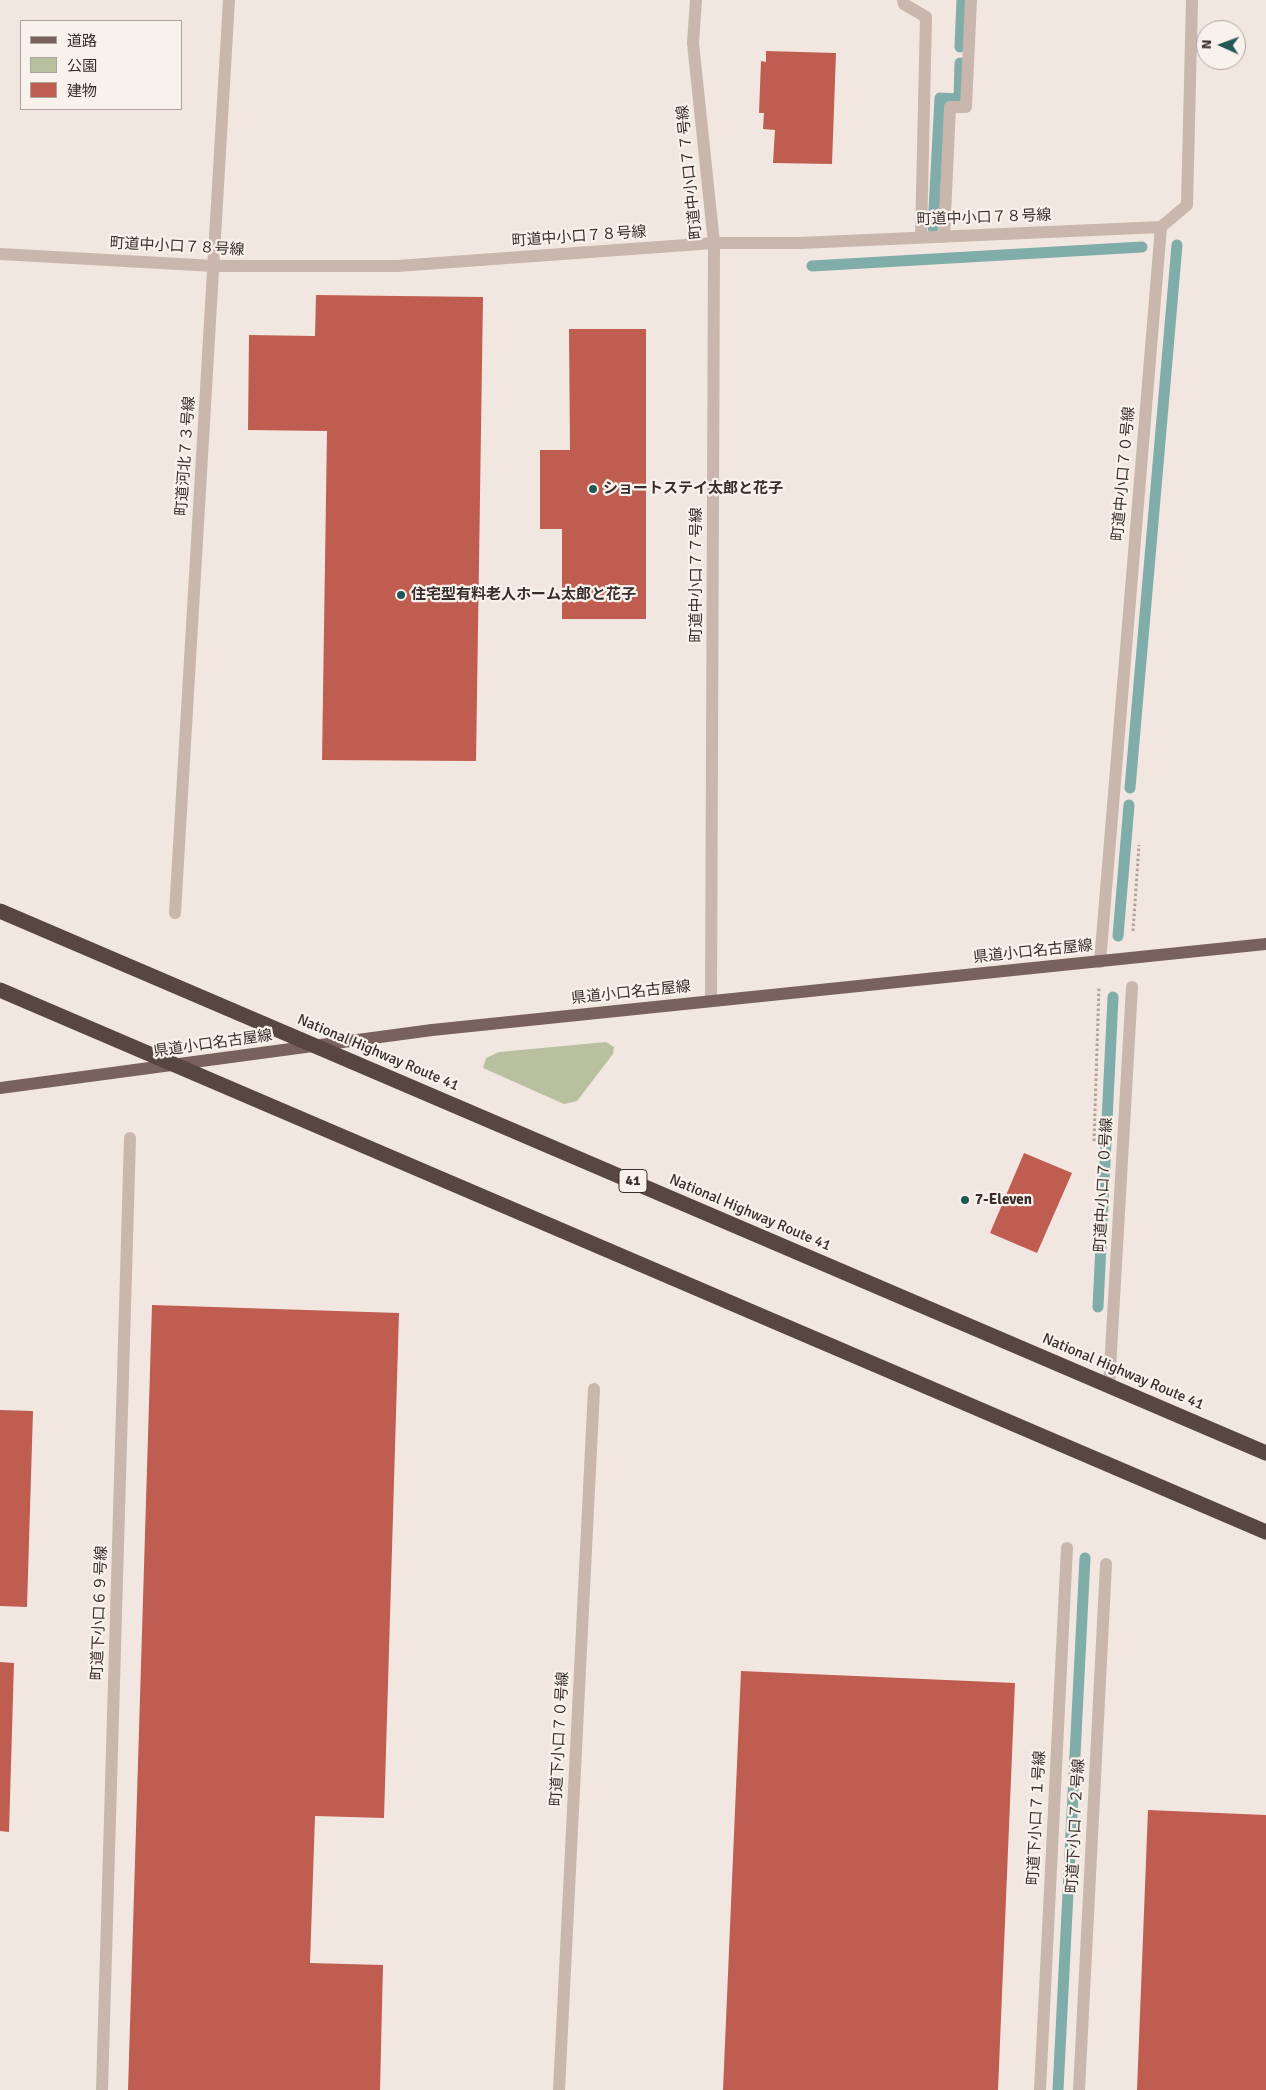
<!DOCTYPE html>
<html>
<head>
<meta charset="utf-8">
<style>
	body { margin:0 }
	#map { position:relative; width:1266px; height:2090px; overflow:hidden; background:#f2e7e0; font-family:Signika,"Noto Sans JP",sans-serif }
	canvas { display:block }
	.legend { position:absolute; left:20px; top:20px; width:162px; height:90px; box-sizing:border-box; background:#f9f2ec; border:1px solid #aca39e; margin:0; padding:6px 9px; list-style:none; font-size:15px; color:#382d2a }
	.legend li { display:flex; align-items:center; gap:10px; height:25px }
	.legend b { width:25px; border:1px solid #aca39e }
	.north { position:absolute; left:1196px; top:20px; width:50px; height:50px; box-sizing:border-box; background:#f9f2ec; border:1px solid #aca39e; border-radius:50%; rotate:272deg; font-size:14px; font-weight:700; line-height:20px; text-align:center; color:#382d2a }
	.north::after { content:''; display:block; margin:auto; width:18px; height:22px; background:#225754; clip-path:polygon(50% 0,100% 100%,50% 72%,0 100%) }
</style>
</head>
<body>
<div id="map">
<canvas width="1266" height="2090"></canvas>
<ul class="legend">
<li><b style="height:6px;background:#79625d"></b>道路</li>
<li><b style="height:14px;background:#b9c0a0"></b>公園</li>
<li><b style="height:14px;background:#bf5d50"></b>建物</li>
</ul>
<div class="north">N</div>
</div>
<script>
const context = document.querySelector('canvas').getContext('2d');
context.lineJoin = 'round';
function fillPath(path, color) { context.fillStyle = color; context.fill(path, 'evenodd'); }
function stroke(path, color, width, dash) { context.strokeStyle = color; context.lineWidth = width; context.lineCap = dash ? 'butt' : 'round'; context.setLineDash(dash || []); context.stroke(path); }
function drawText(font, color, halo, rows, align = 'center') {
  context.font = font + ' Signika,"Noto Sans JP",sans-serif'; context.lineWidth = 4.5; context.setLineDash([]); context.textBaseline = 'middle'; context.strokeStyle = halo; context.fillStyle = color; for (const [text, x, y, turn = 0] of rows) {
    context.save(); context.translate(x, y); context.rotate((+turn || 0) * Math.PI / 180); context.textAlign = isNaN(turn) ? turn : align; if (halo) context.strokeText(text, 0, 0); context.fillText(text, 0, 0); context.restore();
  }
}
fillPath(new Path2D(`
	M606 1042 614 1047 613 1054 577 1101 564 1104 483 1068 486 1058 499 1052Z`), '#b9c0a0');
stroke(new Path2D(`
	M960 47 962 0
	M933 228 940 98 959 99 960 63
	M812 266 1142 247
	M1130 788 1177 245
	M1118 936 1129 805
	M1098 1307 1113 997
	M1058 2090 1085 1558`), '#80ada9', 11);
fillPath(new Path2D(`
	M766 51 836 53 832 164 773 163 775 130 763 129 764 113H759L761 61 766 62Z
	M316 295 483 297 476 761 322 760 327 431 248 430 249 335 315 336Z
	M569 329H646V619H562V529H540V450H570Z
	M1024 1153 1072 1173 1037 1253 990 1233Z
	M152 1305 399 1313 384 1818 315 1816 310 1963 383 1965 380 2090H128Z
	M0 1410 33 1411 27 1607 0 1606Z
	M0 1662 14 1663 9 1832 0 1831Z
	M741 1671 1015 1683 998 2090H723Z
	M1148 1810 1266 1815V2090H1137Z`), '#bf5d50');
stroke(new Path2D(`
	M1133 931 1139 845
	M1094 1141 1099 987`), '#b5a096', 3, [2.5, 2.5]);
stroke(new Path2D(`
	M696 0 693 43 714 243 711 1001
	M903 0 904 4 926 17 921 237
	M944 237 950 107H966L971 0
	M0 254 214 266H397L714 243H800L1161 227
	M175 913 229 0
	M1100 962 1161 227 1187 205 1192 0
	M1109 1386 1132 987
	M102 2090 130 1138
	M559 2090 594 1389
	M1040 2090 1067 1548
	M1079 2090 1106 1564`), '#c9b6ac', 12);
stroke(new Path2D(`
	M0 1088 432 1030 1266 944`), '#79625d', 12);
stroke(new Path2D(`
	M0 911 1266 1453
	M0 990 1266 1532`), '#584642', 15);
for (const [x, y, r, color] of [
	[593,489,5,"#225754"],
	[401,595,5,"#225754"],
	[965,1200,5,"#225754"]
]) { const dot = new Path2D(); dot.arc(x, y, r, 0, 2 * Math.PI); context.fillStyle = color; context.fill(dot); stroke(dot, '#f9f2ec', 2); }
for (const [x, y, w] of [
	[633,1181,28]
]) { const box = new Path2D(); box.roundRect(x - w / 2, y - 11.5, w, 23, 4); context.fillStyle = '#f9f2ec'; context.fill(box); stroke(box, '#382d2a', 1); }
drawText('bold 14px', '#382d2a', null, [
	["41",633,1181]
]);
drawText('15px', '#382d2a', '#f9f2ec', [
	["町道中小口７７号線",690,172,-96],
	["町道中小口７８号線",984,218,-2],
	["町道中小口７８号線",579,237,-4],
	["町道中小口７８号線",177,247,3],
	["町道河北７３号線",186,456,-86],
	["町道中小口７０号線",1124,474,-85],
	["町道中小口７７号線",697,575,-90],
	["県道小口名古屋線",1033,952,-6],
	["県道小口名古屋線",631,993,-6],
	["県道小口名古屋線",213,1044,-8],
	["National Highway Route 41",378,1053,23],
	["町道中小口７０号線",1104,1185,-87],
	["National Highway Route 41",750,1213,23],
	["National Highway Route 41",1123,1372,23],
	["町道下小口６９号線",100,1613,-88],
	["町道下小口７０号線",560,1739,-87],
	["町道下小口７１号線",1037,1818,-87],
	["町道下小口７２号線",1076,1826,-87]
]);
drawText('bold 15px', '#382d2a', '#f9f2ec', [
	["ショートステイ太郎と花子",603,489],
	["住宅型有料老人ホーム太郎と花子",411,595],
	["7-Eleven",975,1200]
], 'left');
</script>
</body>
</html>
